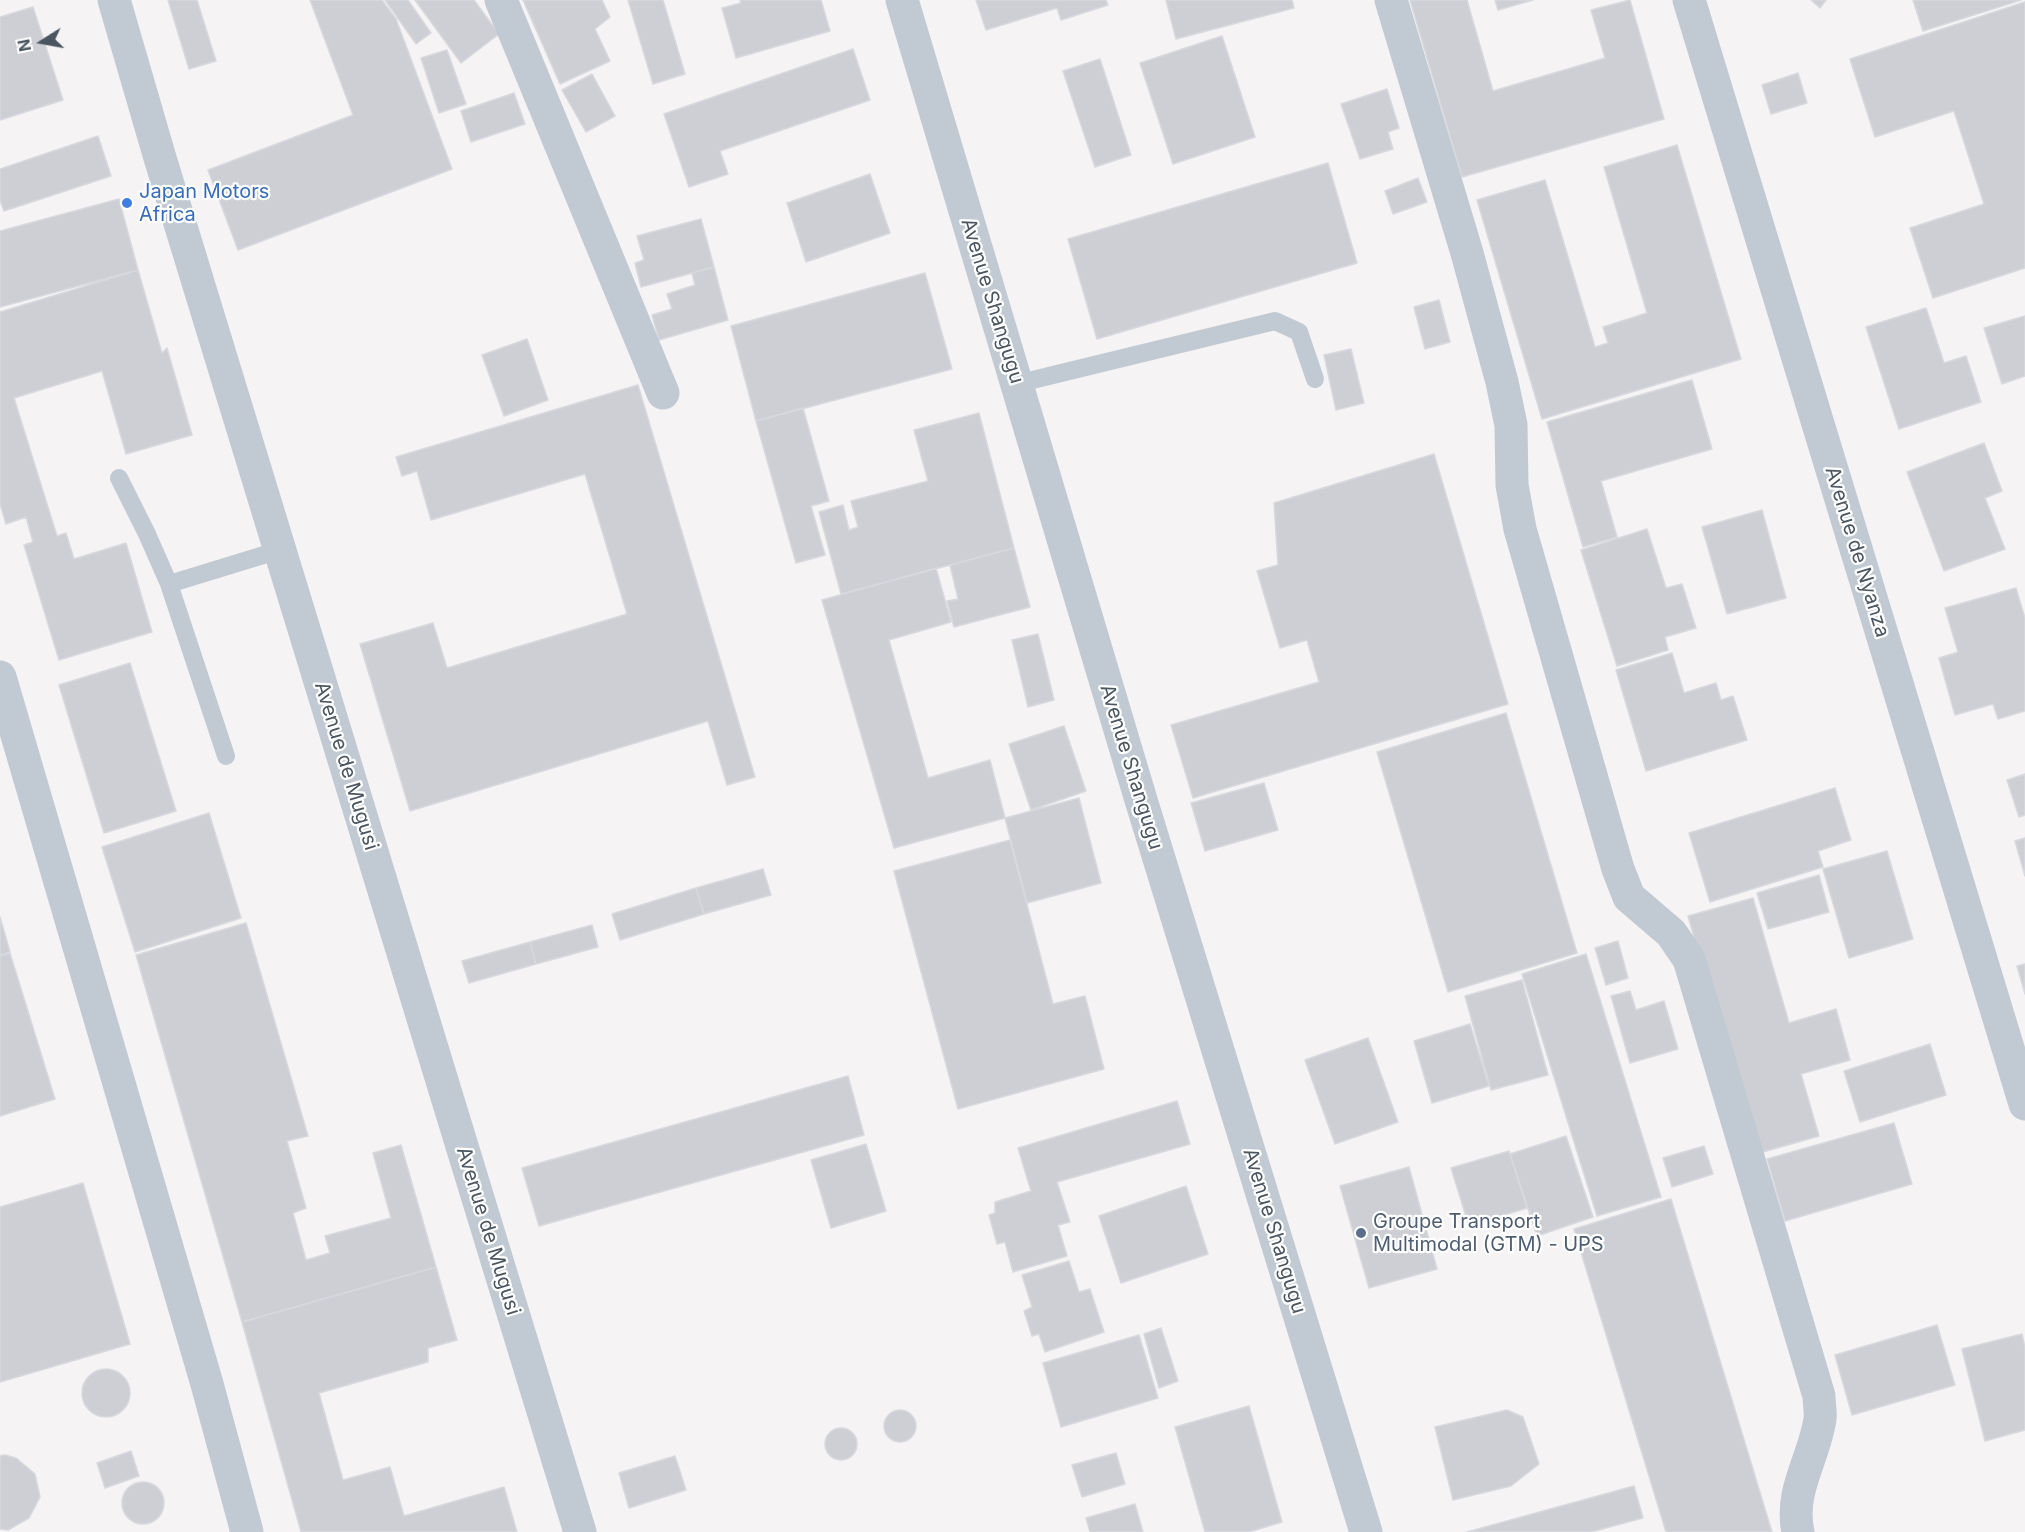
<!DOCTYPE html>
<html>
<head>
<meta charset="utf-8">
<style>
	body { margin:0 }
	#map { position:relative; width:2025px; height:1532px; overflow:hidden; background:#f5f3f3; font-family:Inter,sans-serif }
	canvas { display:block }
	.north { position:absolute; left:12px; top:12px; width:60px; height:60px; -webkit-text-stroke:4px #fff; paint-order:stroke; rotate:259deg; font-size:16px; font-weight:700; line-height:24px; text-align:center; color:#4a5661 }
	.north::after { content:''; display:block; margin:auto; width:21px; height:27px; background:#4a5661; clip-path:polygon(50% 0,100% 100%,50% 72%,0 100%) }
</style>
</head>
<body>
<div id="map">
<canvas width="2025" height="1532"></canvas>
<div class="north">N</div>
</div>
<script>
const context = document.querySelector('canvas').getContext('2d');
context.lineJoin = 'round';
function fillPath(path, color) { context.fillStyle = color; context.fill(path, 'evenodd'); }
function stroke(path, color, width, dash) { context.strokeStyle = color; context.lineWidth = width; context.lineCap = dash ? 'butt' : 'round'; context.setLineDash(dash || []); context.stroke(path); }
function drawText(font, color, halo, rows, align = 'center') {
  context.font = font + ' Inter,sans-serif'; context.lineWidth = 4.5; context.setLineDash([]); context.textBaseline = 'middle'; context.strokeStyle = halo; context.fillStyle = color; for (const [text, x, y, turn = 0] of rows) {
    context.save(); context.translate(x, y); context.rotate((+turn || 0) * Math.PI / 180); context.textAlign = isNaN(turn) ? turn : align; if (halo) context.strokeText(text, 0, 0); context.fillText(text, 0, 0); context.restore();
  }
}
const building = new Path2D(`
	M168 0H197L216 61 189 69Z
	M310 0H382L396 19 452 169 238 250 208 170 353 115Z
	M385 0H408L431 33 416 44Z
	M415 0H474L499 34 461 63Z
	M523 0H602L610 17 595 29 610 61 560 84Z
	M628 0H663L685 74 653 84Z
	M740 0H821L830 31 736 58 722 8 741 3Z
	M976 0H1106L1108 5 1061 20 1057 8 986 30Z
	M1166 0H1292L1294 8 1176 39Z
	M1410 0H1467L1493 91 1605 58 1591 10 1630 0 1664 119 1462 177Z
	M1495 0H1533L1498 10Z
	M1811 0H1826L1820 8Z
	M1913 0H2021L1923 31Z
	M2025 2V268L1933 298 1910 228 1984 204 1954 111 1875 137 1850 59Z
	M33 7 63 100 0 120V17Z
	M1222 36 1255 137 1173 164 1140 63Z
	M853 49 870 100 720 151 728 174 689 187 664 114Z
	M447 50 466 104 439 113 421 58Z
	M1100 59 1131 155 1095 167 1063 71Z
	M1798 73 1807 103 1771 114 1762 85Z
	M592 74 615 116 586 132 562 90Z
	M1387 89 1399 128 1388 132 1393 149 1360 159 1341 104Z
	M514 93 525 124 471 142 461 111Z
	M98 136 111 176 4 211 0 200V169Z
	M1677 145 1741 359 1542 419 1477 200 1545 180 1595 347 1608 343 1603 327 1647 313 1604 167Z
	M1328 163 1357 263 1097 339 1068 239Z
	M870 174 890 233 806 262 787 203Z
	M1418 178 1427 202 1393 214 1385 191Z
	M119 199 138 270 0 307V231Z
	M701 219 714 267 641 287 635 263 644 260 637 236Z
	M714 267 728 320 659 340 652 315 672 309 667 294 695 285 692 273Z
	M138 270 162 353 167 348 192 435 126 454 102 371 14 398 57 536 66 533 74 559 126 543 152 632 59 660 24 545 33 542 26 517 6 524 0 504V312Z
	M925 273 952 369 756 421 731 326Z
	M1439 300 1450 342 1425 349 1414 307Z
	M1926 308 1944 363 1966 356 1981 402 1899 429 1866 327Z
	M2025 316V376L2002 384 1984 328Z
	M527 339 548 400 504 416 482 355Z
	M1351 349 1364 403 1336 410 1324 355Z
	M1692 380 1712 449 1601 481 1617 537 1583 547 1547 422Z
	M638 385 755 777 727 785 708 721 410 811 360 644 433 623 447 668 627 614 585 474 431 520 417 471 402 476 396 457Z
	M803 408 829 501 811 506 825 555 796 563 756 421Z
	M979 413 1014 548 841 594 819 512 843 505 849 530 858 527 851 501 928 481 914 430Z
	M1984 443 2002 491 1985 498 2005 549 1944 571 1907 472Z
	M1434 454 1508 704 1193 798 1171 725 1319 682 1307 640 1280 648 1257 571 1278 565 1274 503Z
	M1762 510 1786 598 1727 614 1702 527Z
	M1647 529 1666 588 1682 584 1696 628 1665 637 1668 650 1617 666 1581 550Z
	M1014 548 1030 607 954 627 947 601 958 599 950 565Z
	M936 568 951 622 889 640 928 778 990 760 1005 818 894 848 822 600Z
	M2016 588 2025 618V711L1998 719 1993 704 1955 715 1939 658 1958 652 1945 608Z
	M1038 634 1054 700 1028 707 1012 640Z
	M1672 653 1684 693 1716 683 1721 700 1733 696 1747 740 1646 771 1616 670Z
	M130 663 176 811 104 833 59 685Z
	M1506 713 1577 953 1448 992 1377 752Z
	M1064 726 1086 791 1031 810 1009 744Z
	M2025 774V815L2019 817 2007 780Z
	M1264 783 1278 830 1205 851 1191 803Z
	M1835 788 1851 840 1818 851 1823 867 1710 902 1689 833Z
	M1079 798 1101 883 1027 903 1005 818Z
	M209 813 241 918 135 952 102 847Z
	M2025 838V876L2015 841Z
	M1010 840 1053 1004 1085 996 1104 1069 958 1109 894 871Z
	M1887 851 1913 939 1849 958 1823 869Z
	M763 869 771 895 704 914 696 888Z
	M1819 875 1829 912 1768 929 1757 893Z
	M696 888 704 914 620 940 612 914Z
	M1753 898 1789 1023 1836 1009 1850 1060 1801 1074 1819 1136 1756 1154 1688 916Z
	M0 917 10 952 0 955Z
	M246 923 308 1136 287 1141 306 1208 293 1213 306 1260 330 1253 325 1236 391 1218 373 1153 401 1145 436 1267 242 1322 136 955Z
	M592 925 598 947 536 964 530 942Z
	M1618 941 1628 978 1606 985 1595 948Z
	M530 942 536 964 469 983 462 961Z
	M10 953 55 1099 0 1116V956Z
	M1586 954 1661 1197 1597 1216 1522 974Z
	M2025 964V994L2017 966Z
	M1522 980 1548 1075 1491 1090 1465 996Z
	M1630 991 1636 1010 1664 1001 1678 1049 1630 1063 1611 996Z
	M1470 1024 1489 1086 1432 1103 1414 1041Z
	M1368 1038 1398 1122 1335 1144 1305 1060Z
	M1930 1044 1946 1095 1860 1122 1844 1071Z
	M848 1076 864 1135 539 1226 522 1168Z
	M1177 1101 1190 1144 1057 1182 1070 1222 1058 1225 1067 1256 1013 1272 1005 1242 997 1244 989 1215 995 1213V1202L1031 1191 1018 1148Z
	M1894 1123 1912 1184 1785 1221 1767 1159Z
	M1566 1136 1593 1217 1537 1236 1510 1154Z
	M866 1144 886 1211 831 1228 811 1160Z
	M1704 1146 1713 1174 1672 1187 1663 1158Z
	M1509 1151 1527 1208 1469 1226 1451 1168Z
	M1409 1167 1437 1269 1369 1288 1340 1186Z
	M83 1183 130 1344 0 1382V1207Z
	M1186 1186 1208 1254 1121 1283 1099 1216Z
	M1671 1199 1772 1532H1666L1574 1229Z
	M1069 1261 1079 1292 1090 1289 1104 1332 1045 1352 1039 1334 1032 1336 1024 1311 1032 1307 1022 1275Z
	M436 1267 457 1340 428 1348V1362L319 1393 343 1480 390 1467 404 1516 504 1487 517 1532H301L242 1322Z
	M1937 1325 1955 1385 1852 1415 1835 1355Z
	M1161 1328 1178 1381 1159 1388 1144 1334Z
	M2022 1334 2025 1348V1430L1985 1441 1962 1349Z
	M1139 1335 1158 1398 1061 1427 1043 1363Z
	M82 1393a24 24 0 1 1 48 0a24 24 0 1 1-48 0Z
	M1249 1406 1282 1522 1249 1532H1205L1175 1427Z
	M1507 1410 1523 1417 1539 1464 1511 1486 1453 1500 1435 1427Z
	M884 1426a16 16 0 1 1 32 0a16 16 0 1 1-32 0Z
	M825 1444a16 16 0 1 1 32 0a16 16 0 1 1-32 0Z
	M131 1451 139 1476 105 1488 97 1463Z
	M1116 1453 1125 1484 1082 1497 1072 1465Z
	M5 1455 16 1458 35 1474 40 1497 29 1518 8 1530 0 1529V1456Z
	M675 1456 686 1490 629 1508 619 1473Z
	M122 1503a21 21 0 1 1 42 0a21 21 0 1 1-42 0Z
	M1634 1486 1643 1518 1591 1532H1467Z
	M1135 1504 1143 1532H1090L1086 1518Z`);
fillPath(building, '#cdcfd5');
stroke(building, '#d7d9de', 1.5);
stroke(new Path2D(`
	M1016 384 1275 321 1299 332 1315 379
	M119 478 147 534 169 584 226 756
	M169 584 280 550`), '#c1cad2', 18);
stroke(new Path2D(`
	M114 0 160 158 580 1532
	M501 0 663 393
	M902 0 1141 800 1366 1532
	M1391 0 1467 253 1502 382 1511 425 1512 485 1520 529 1618 869 1629 897 1671 933 1689 959 1819 1396C1819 1404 1821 1412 1820 1419 1814 1459 1789 1491 1798 1532
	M1689 0 2025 1104
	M0 677 207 1384 247 1532`), '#c1cad2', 33);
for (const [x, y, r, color] of [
	[127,203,6,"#3f7fe0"],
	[1361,1233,6,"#5c6f8a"]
]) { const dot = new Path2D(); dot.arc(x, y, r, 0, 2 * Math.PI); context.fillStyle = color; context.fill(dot); stroke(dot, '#fff', 2); }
drawText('20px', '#366cbe', '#fff', [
	["Japan Motors",139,192],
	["Africa",139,215]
], 'left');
drawText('20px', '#4a5661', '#fff', [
	["Avenue Shangugu",992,301,73],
	["Avenue de Nyanza",1857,552,73],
	["Avenue de Mugusi",346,766,73],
	["Avenue Shangugu",1131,767,73],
	["Avenue de Mugusi",488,1231,73],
	["Avenue Shangugu",1274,1231,73]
]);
drawText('20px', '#4e5e75', '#fff', [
	["Groupe Transport",1373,1222],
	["Multimodal (GTM) - UPS",1373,1245]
], 'left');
</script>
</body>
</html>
